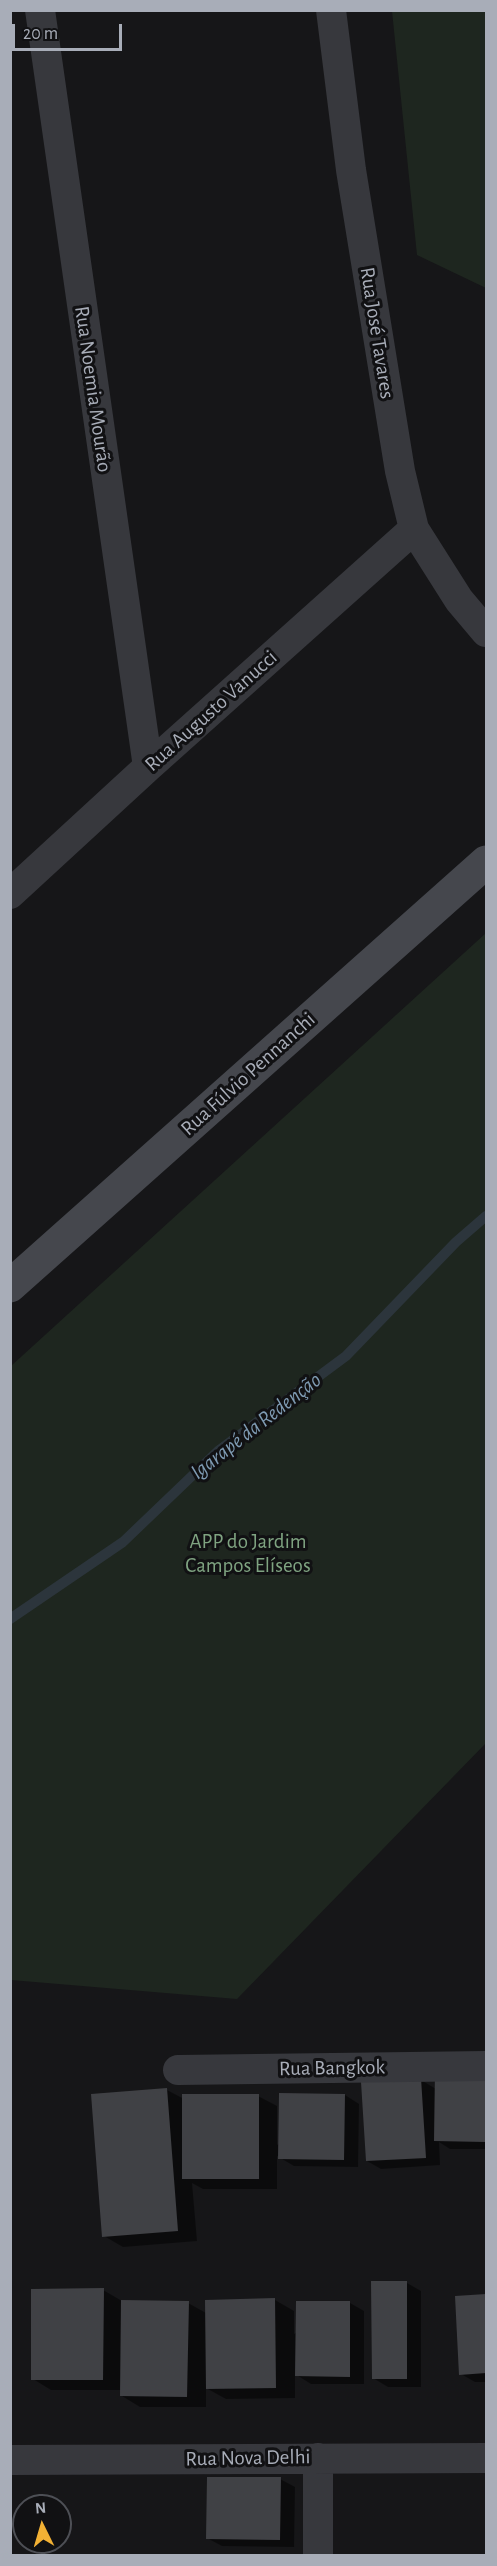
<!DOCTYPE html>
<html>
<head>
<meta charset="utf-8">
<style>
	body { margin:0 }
	#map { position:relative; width:497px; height:2566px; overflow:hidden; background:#161618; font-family:"Alegreya Sans",sans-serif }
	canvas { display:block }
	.frame { position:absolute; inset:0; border:12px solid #a8adb8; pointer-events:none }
	.north { position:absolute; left:12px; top:2494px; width:60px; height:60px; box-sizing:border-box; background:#111113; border:2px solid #4d4f55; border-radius:50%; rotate:355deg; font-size:16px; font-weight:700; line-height:24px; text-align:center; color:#a8adb8 }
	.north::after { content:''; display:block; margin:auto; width:21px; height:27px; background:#f2b134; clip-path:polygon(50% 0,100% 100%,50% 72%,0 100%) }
	.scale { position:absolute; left:12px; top:24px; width:110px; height:27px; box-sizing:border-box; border:3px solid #a8adb8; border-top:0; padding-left:8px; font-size:18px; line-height:21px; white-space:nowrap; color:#a8adb8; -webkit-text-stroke:4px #111113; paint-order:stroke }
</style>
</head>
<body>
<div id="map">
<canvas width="497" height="2566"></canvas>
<div class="frame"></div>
<div class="north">N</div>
<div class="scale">20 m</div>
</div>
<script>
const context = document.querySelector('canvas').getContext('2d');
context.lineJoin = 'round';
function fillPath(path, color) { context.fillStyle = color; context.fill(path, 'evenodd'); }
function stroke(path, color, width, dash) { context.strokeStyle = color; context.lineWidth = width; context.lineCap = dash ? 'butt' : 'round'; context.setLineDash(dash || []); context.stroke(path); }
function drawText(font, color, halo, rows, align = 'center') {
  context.font = font + ' "Alegreya Sans",sans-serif'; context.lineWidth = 6; context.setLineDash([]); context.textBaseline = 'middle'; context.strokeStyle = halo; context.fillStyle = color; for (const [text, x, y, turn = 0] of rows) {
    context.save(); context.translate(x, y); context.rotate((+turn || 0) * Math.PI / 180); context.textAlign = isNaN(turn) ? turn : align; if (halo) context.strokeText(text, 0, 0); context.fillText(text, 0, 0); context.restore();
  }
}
fillPath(new Path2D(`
	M392 11H486V288L417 255Z
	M486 933V1743L237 1999 11 1980V1366Z`), '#1e261f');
fillPath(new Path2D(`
	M486 2072V2149H450L439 2142 440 2165 381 2169 367 2161 421 2080 436 2089Z
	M167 2090 184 2099 258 2096 277 2106V2145L345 2095 359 2104 358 2167 294 2166 277 2156V2189H203L192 2183 197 2241 123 2247 104 2236Z
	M407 2283 421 2291V2387H388L373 2378Z
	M103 2290 122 2301 188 2303 206 2313 275 2300 294 2311V2334L350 2303 364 2311V2384H311L295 2374V2398L226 2399 206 2388V2407H140L122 2396V2390H51L33 2379Z
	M486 2296V2382H475L461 2374 457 2297Z
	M280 2479 295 2487 294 2547 222 2546 207 2538Z`), '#0007');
stroke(new Path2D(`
	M10 1619 123 1542 218 1451 346 1356 456 1242 486 1216`), '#2c353c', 10);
fillPath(new Path2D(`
	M435 2070H486V2142L434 2141Z
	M421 2078 426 2158 366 2161 361 2082Z
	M167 2088 178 2231 102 2237 91 2094Z
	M279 2093 345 2094 344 2160 278 2159Z
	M182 2094H259V2179H182Z
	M371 2281H407V2379H372Z
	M104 2288 103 2380H31V2289Z
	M486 2294V2373L459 2375 455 2296Z
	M275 2298 276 2388 206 2389 205 2300Z
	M121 2300 189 2301 187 2397 120 2396Z
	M296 2301H350V2377L295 2376Z
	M207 2477H281L280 2540 206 2539Z`), '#404145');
stroke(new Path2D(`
	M40 10 148 767
	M331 10 351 170 400 471 414 529 459 600 486 632
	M10 894 148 767 414 529
	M178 2070 486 2066
	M318 2458V2556
	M10 2460 486 2458`), '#37383d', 30);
stroke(new Path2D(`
	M10 1286 486 862`), '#45474d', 33);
drawText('21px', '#a8adb8', '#111113', [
	["Rua José Tavares",377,333,81],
	["Rua Noemia Mourão",93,389,82],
	["Rua Augusto Vanucci",211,711,-42],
	["Rua Fúlvio Pennanchi",248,1074,-42],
	["Rua Bangkok",332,2068,-1],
	["Rua Nova Delhi",248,2458,-1]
]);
drawText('21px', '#7fa381', '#111113', [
	["APP do Jardim",248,1542],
	["Campos Elíseos",248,1566]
]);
drawText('italic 22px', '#7f9bb3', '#111113', [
	["Igarapé da Redenção",256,1426,-38]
]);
</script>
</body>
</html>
